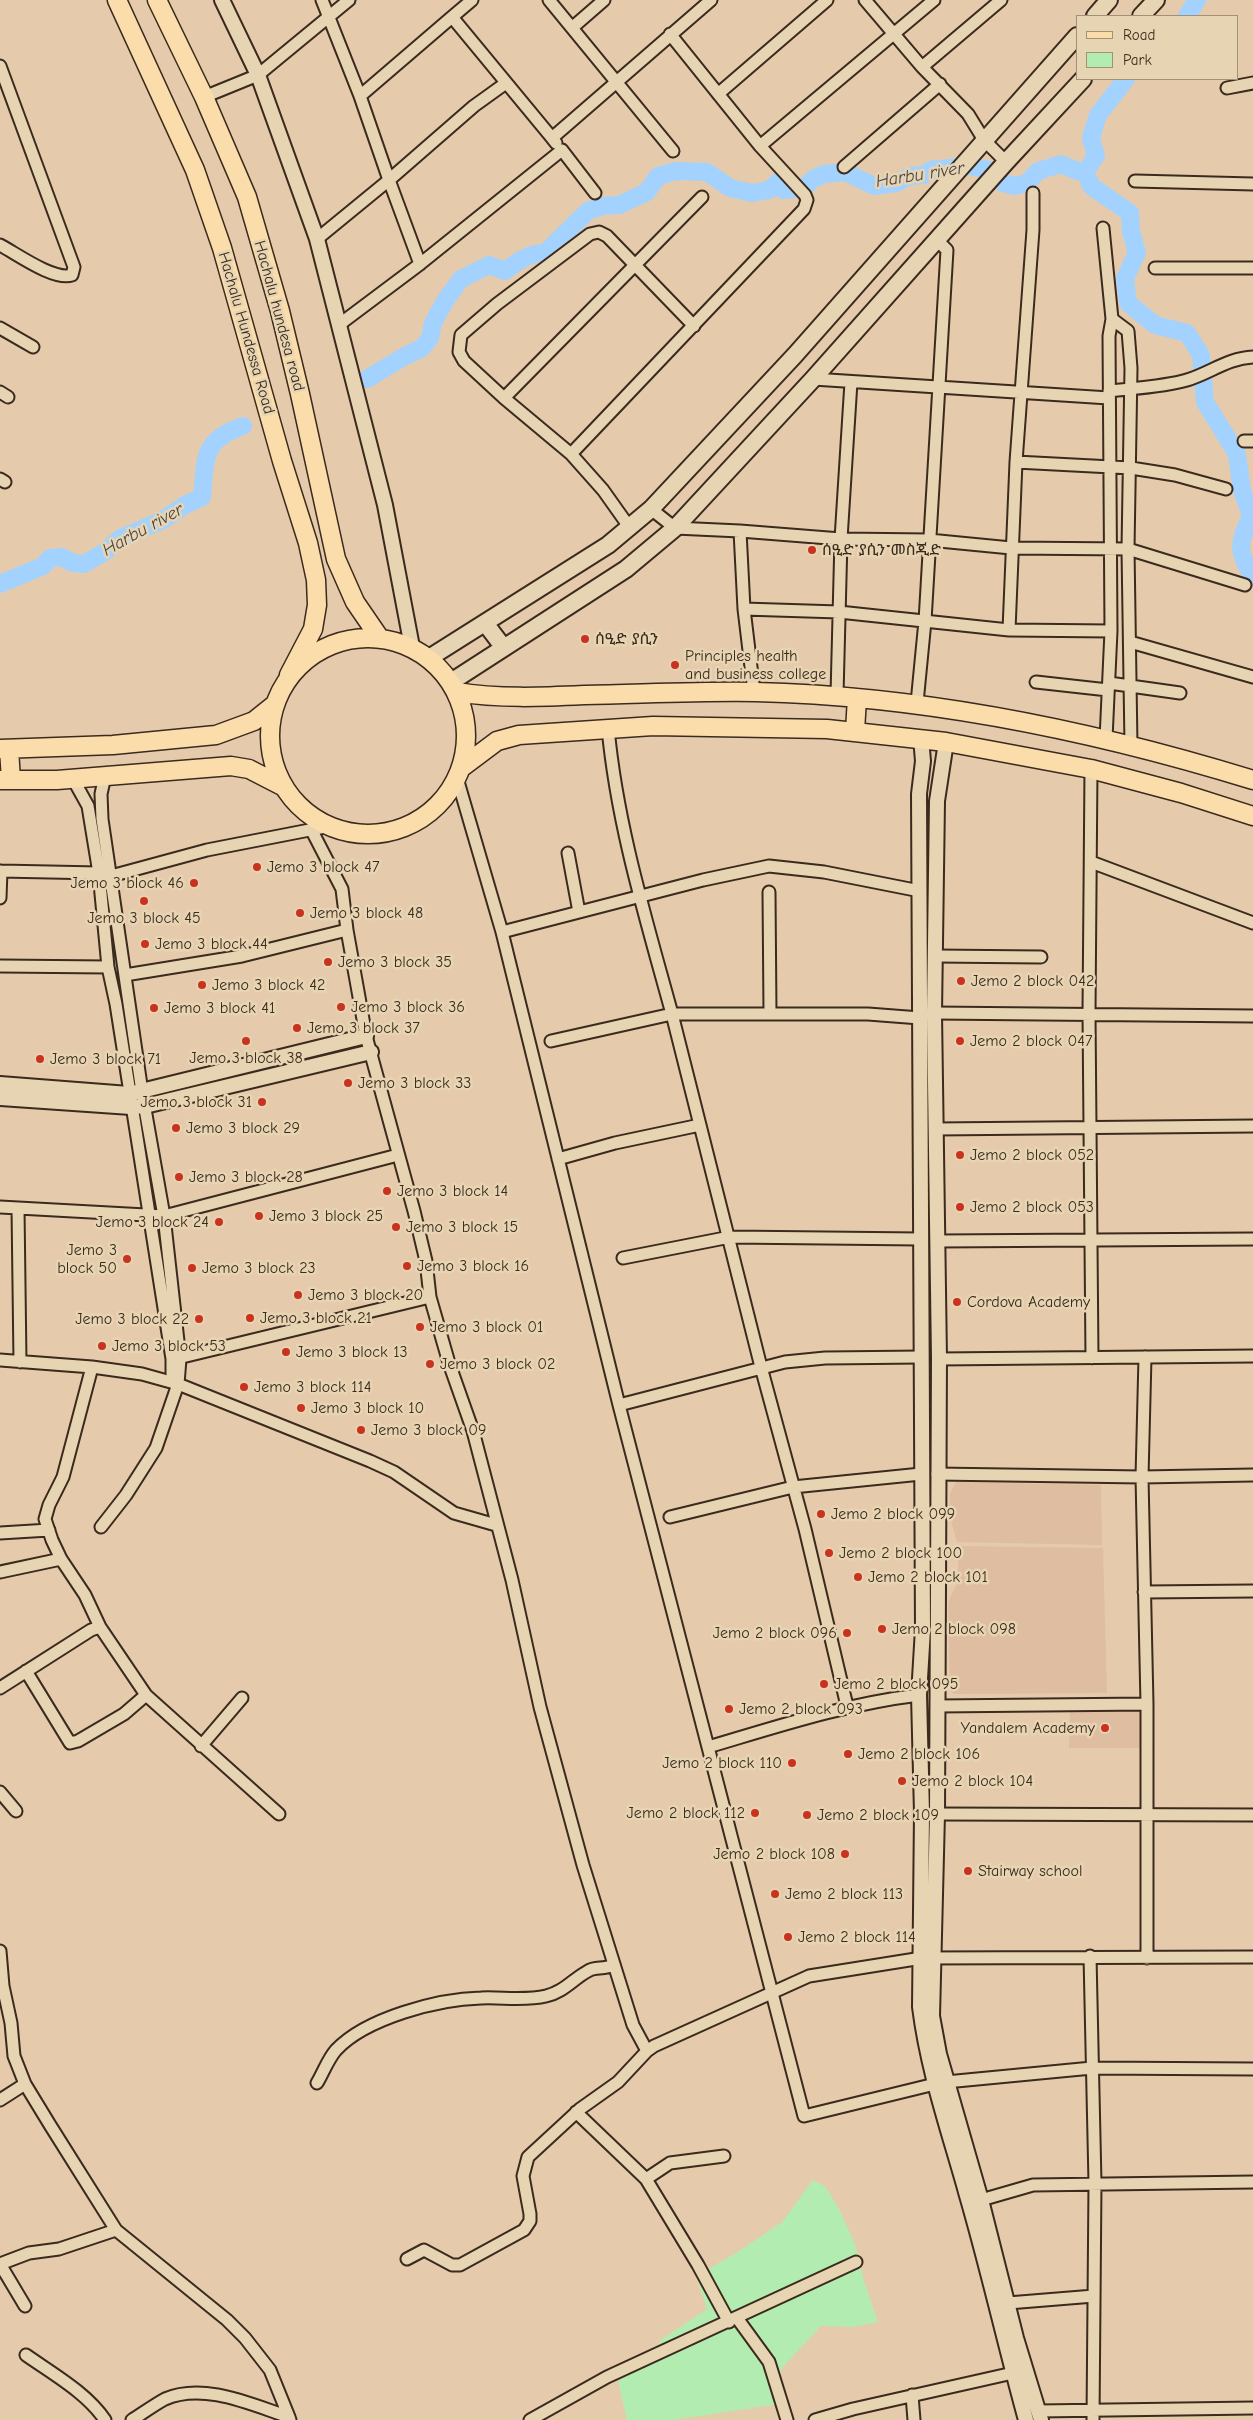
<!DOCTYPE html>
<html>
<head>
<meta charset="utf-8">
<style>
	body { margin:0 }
	#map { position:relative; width:1253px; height:2420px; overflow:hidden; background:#e5cbab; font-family:"Comic Neue",sans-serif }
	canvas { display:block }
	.legend { position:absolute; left:1076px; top:15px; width:162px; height:65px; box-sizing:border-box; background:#e7d4b2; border:1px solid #a29077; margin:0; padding:6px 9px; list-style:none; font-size:15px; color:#3b2a1e }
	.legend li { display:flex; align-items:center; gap:10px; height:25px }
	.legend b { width:25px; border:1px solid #a29077 }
</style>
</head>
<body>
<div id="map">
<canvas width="1253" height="2420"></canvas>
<ul class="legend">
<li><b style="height:6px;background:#fbddab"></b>Road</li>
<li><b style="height:14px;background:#b3ecb0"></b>Park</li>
</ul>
</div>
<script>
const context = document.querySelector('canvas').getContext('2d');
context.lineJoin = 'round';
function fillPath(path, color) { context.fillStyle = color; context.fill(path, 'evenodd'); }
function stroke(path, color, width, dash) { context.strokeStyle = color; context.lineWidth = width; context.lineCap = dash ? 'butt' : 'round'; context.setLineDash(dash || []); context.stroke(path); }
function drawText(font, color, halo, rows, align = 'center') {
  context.font = font + ' "Comic Neue","Noto Sans Ethiopic",sans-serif'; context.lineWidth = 5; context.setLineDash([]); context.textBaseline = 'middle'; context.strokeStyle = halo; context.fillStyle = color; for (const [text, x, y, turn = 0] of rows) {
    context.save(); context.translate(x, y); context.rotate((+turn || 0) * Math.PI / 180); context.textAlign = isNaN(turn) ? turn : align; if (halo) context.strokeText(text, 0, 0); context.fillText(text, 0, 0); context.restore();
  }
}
fillPath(new Path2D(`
	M956 1482 1101 1485 1102 1545 957 1542 949 1514 950 1493Z
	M958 1546 1103 1548 1107 1693 954 1694 950 1691 948 1602 958 1582Z
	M1070 1707 1140 1708 1141 1748H1069Z`), '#dfbda0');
fillPath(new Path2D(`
	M813 2180 826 2187 839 2209 855 2244 864 2281 878 2322 853 2327 821 2326 781 2369 779 2404 673 2420H627L618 2381 645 2363 662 2339 707 2309 696 2276 736 2253 782 2222Z`), '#b3ecb0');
stroke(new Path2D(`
	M1187 16 1197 0
	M1085 172 1091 186 1130 213 1131 232 1137 252 1125 279 1128 303 1155 325 1187 333 1201 355 1205 402 1237 454 1242 491 1251 515C1239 543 1236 550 1253 577
	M367 379 405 356 422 348 430 338 433 323 445 301 461 279 489 265 505 271C518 261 529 253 545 253L588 211 603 206 619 205 647 192 658 176 676 171 707 172 730 188 752 193 769 190 778 182 784 190 804 188 813 179 824 174 845 172 874 186 896 183 910 176 923 175 931 170 948 168 970 166 994 171 1003 183 1015 186 1027 183 1038 171 1061 164 1077 171 1085 172 1096 156 1091 138 1098 115 1126 79
	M0 584 43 566 50 558 62 557 73 563 84 564 103 553 121 538 163 520 185 505 202 497C206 458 201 441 243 426`), '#a4d2ff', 18);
const minor = new Path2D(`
	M322 0 360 96 452 17 552 138
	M549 0 673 151
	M865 0 922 67 968 114 984 140 1006 162
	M452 17 472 0
	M573 27 604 0
	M0 66 74 267 72 275C54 281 17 254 0 245
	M922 67 1001 0
	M1227 88 1253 83
	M718 94 827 0
	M204 97 258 75 349 0
	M556 143 552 138 711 0
	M760 146 934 0
	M844 167 940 84
	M1135 181 1253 184
	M1103 228 1112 319 1109 336 1111 631 1106 739
	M317 239 389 180 360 96
	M420 264 389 180 474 106 506 83
	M1155 268H1253
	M1112 319 1128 331 1131 368 1128 549 1131 746
	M340 324 420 264 562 150 595 193
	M0 328 33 347
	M813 379 1109 398
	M1109 391C1134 388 1163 387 1187 380 1210 373 1228 358 1253 357
	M0 392 8 397
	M504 398 702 197
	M1244 441H1253
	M571 454 804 209 807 200 805 195 760 146 670 34
	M1016 462 1131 468 1175 475 1226 489
	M0 479 5 482
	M651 509 675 528 740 531 841 539 929 540 1011 548 1128 549 1245 585
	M630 528 603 490 571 454 504 398 464 361 459 352 461 335 497 304 590 234 599 232 607 236 694 326
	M740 531 744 609 754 692
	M744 609 839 612 1009 630 1111 631
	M1009 630 1016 462 1033 230V193
	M1130 642 1253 677
	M1036 682 1108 690
	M1109 683 1180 693
	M837 695 841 539 851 382
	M917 703 925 621 947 250 937 240
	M1091 769 1089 1013 1092 1358
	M457 778 502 932 619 1405 804 2116 935 2084
	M73 779 88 806 99 873 108 967 116 1004 172 1359V1374
	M311 829 342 889 347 930
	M568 853 579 912
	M1091 862 1253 923
	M0 871 99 873
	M111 876 207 850 330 826
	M769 892 770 1013
	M0 898 1 871
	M502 932 703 880 769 866 824 872 920 891
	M935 956 1041 957
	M0 966 108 967
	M125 975 242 956 347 930 366 1036 414 1211 426 1261 430 1297 449 1363 473 1431 512 1580 540 1707 583 1865 633 2025 647 2051
	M934 1013 1253 1016
	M551 1041 672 1014C646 919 617 825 608 728
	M936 1129 1253 1126
	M558 1159 615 1143 700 1125
	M0 1207 164 1216 398 1155
	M18 1208 20 1362
	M938 1241 1253 1239
	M623 1258 730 1237 920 1239
	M1145 1357 1142 1477 1147 1704V1958
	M174 1359 430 1297
	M939 1359 1253 1356
	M0 1360 92 1367 142 1374 178 1384 370 1461 394 1472 454 1513 496 1525
	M92 1367 63 1477 49 1505 45 1519 52 1540 61 1559 85 1595 100 1627 146 1695 279 1814
	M619 1405 785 1362 825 1358 922 1357
	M937 1474 1142 1477 1253 1475
	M670 1517 793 1487 921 1474
	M101 1527 126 1495 156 1448 178 1384 180 1359 164 1216 142 1092 102 819 101 794 105 776
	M0 1533 49 1530
	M0 1572 61 1559
	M1144 1592 1253 1591
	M26 1671 70 1743 78 1741 124 1714 146 1695
	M0 1688 91 1630 100 1627
	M847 1706 805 1529 761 1367 672 1014H868L920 1018
	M937 1706 1147 1704
	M201 1746 242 1698
	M708 1747C779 1726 845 1704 919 1695
	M0 1792 16 1811
	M937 1814 1253 1815
	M0 1951 3 1986 11 2023 14 2056 25 2084 50 2125 116 2230 227 2320 245 2338 270 2370 289 2417
	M1090 1956 1095 2183 1093 2420
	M946 2082 1092 2068 1253 2069
	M317 2083C323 2073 328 2059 336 2050 366 2018 438 1999 481 1998 502 1997 525 2001 546 1996 564 1992 573 1979 588 1971 595 1966 604 1970 613 1965
	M0 2100 25 2084
	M576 2112 646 2179 698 2265 729 2322
	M646 2179 670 2163 724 2156
	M981 2200 1033 2185 1253 2182
	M407 2259 424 2250 452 2265H460L524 2230 530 2221V2214L523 2176 528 2157 580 2109 618 2082 647 2051 654 2046 809 1976 922 1958 1253 1957
	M1008 2303 1094 2296
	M25 2306 0 2264 29 2253 59 2249 116 2230
	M737 2318 769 2362 787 2420
	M26 2355C53 2374 87 2393 105 2420
	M912 2395 914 2420
	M1038 2411 1253 2408
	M132 2420C143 2413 154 2405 165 2399 204 2382 252 2405 289 2417L290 2420
	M530 2420 607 2377 856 2262
	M815 2420 853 2409 1013 2373`);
const tertiary = new Path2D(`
	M222 0 258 75 317 239 385 505 412 647
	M921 738 923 761 919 794 923 1629 919 1695 922 1813 920 2007C928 2071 949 2131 966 2192 988 2267 1005 2344 1026 2420
	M946 742 937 801 934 1013 939 1359 937 1814 932 2016 939 2054 981 2200 1016 2338 1041 2420
	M0 1084 129 1094 366 1036
	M0 1098 131 1107 145 1106 371 1052`);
const secondary = new Path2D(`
	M1095 16 1109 0
	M1141 16 1156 0
	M485 623 504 648
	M429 658 608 545 651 509 795 355 1077 36
	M451 682 626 569 675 528 813 379 1006 162 1083 79`);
const primary = new Path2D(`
	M117 0 195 170 222 248 282 461 308 543 316 580 317 605 313 629 289 675
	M157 0 204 97 247 197 280 311 300 394 336 559 355 602 379 637
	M270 736a98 98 0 1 1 196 0a98 98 0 1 1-196 0Z
	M456 692C500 699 542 697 585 695 642 694 699 691 756 692 925 696 1091 730 1253 780
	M855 731 857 698
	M0 749 113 745 216 735 254 721 274 705
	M9 749 11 780
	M461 768 497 741 519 735 653 726 827 729 946 742 1091 769 1181 793 1253 816
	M0 780H57L231 766 249 769 284 787`);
stroke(minor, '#3b2a1e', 15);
stroke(tertiary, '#3b2a1e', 18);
stroke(secondary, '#3b2a1e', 20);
stroke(primary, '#3b2a1e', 21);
stroke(minor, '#e7d4b2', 11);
stroke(tertiary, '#e7d4b2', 14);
stroke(secondary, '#e7d4b2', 16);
stroke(primary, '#fbddab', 18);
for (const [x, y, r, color] of [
	[812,550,5,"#c8321e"],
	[585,639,5,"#c8321e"],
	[675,665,5,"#c8321e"],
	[257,867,5,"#c8321e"],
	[194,883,5,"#c8321e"],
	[144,901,5,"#c8321e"],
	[300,913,5,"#c8321e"],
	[145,944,5,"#c8321e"],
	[328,962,5,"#c8321e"],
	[961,981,5,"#c8321e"],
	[202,985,5,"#c8321e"],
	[341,1007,5,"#c8321e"],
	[154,1008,5,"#c8321e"],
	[297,1028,5,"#c8321e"],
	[246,1041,5,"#c8321e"],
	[960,1041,5,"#c8321e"],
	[40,1059,5,"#c8321e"],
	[348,1083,5,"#c8321e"],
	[262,1102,5,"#c8321e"],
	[176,1128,5,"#c8321e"],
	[960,1155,5,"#c8321e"],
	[179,1177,5,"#c8321e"],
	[387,1191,5,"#c8321e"],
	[960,1207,5,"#c8321e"],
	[259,1216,5,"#c8321e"],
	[219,1222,5,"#c8321e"],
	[396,1227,5,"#c8321e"],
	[127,1259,5,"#c8321e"],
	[407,1266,5,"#c8321e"],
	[192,1268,5,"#c8321e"],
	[298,1295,5,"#c8321e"],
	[957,1302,5,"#c8321e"],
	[250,1318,5,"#c8321e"],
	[199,1319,5,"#c8321e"],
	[420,1327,5,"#c8321e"],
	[102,1346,5,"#c8321e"],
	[286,1352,5,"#c8321e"],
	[430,1364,5,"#c8321e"],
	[244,1387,5,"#c8321e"],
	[301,1408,5,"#c8321e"],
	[361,1430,5,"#c8321e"],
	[821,1514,5,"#c8321e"],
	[829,1553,5,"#c8321e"],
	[858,1577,5,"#c8321e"],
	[882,1629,5,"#c8321e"],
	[847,1633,5,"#c8321e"],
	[824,1684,5,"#c8321e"],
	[729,1709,5,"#c8321e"],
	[1105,1728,5,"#c8321e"],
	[848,1754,5,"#c8321e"],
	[792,1763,5,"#c8321e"],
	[902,1781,5,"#c8321e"],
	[755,1813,5,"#c8321e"],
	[807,1815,5,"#c8321e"],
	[845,1854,5,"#c8321e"],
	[968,1871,5,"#c8321e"],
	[775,1894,5,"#c8321e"],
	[788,1937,5,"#c8321e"]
]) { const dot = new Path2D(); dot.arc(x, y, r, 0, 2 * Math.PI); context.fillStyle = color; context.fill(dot); stroke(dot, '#e7d4b2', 2); }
drawText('16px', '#3b2a1e', '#e7d4b2', [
	["Hachalu hundesa road",279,316,75],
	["Hachalu Hundessa Road",246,333,74]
]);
drawText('16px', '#3b2a1e', '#e7d4b2', [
	["ሰዒድ ያሲን መስጂድ",822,550],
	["ሰዒድ ያሲን",595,639],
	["Principles health",685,656],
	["and business college",685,674],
	["Jemo 3 block 47",267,867],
	["Jemo 3 block 46",184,883,"right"],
	["Jemo 3 block 48",310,913],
	["Jemo 3 block 45",144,918,"center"],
	["Jemo 3 block 44",155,944],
	["Jemo 3 block 35",338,962],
	["Jemo 2 block 042",971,981],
	["Jemo 3 block 42",212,985],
	["Jemo 3 block 36",351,1007],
	["Jemo 3 block 41",164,1008],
	["Jemo 3 block 37",307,1028],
	["Jemo 2 block 047",970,1041],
	["Jemo 3 block 38",246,1058,"center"],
	["Jemo 3 block 71",50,1059],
	["Jemo 3 block 33",358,1083],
	["Jemo 3 block 31",252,1102,"right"],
	["Jemo 3 block 29",186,1128],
	["Jemo 2 block 052",970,1155],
	["Jemo 3 block 28",189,1177],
	["Jemo 3 block 14",397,1191],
	["Jemo 2 block 053",970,1207],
	["Jemo 3 block 25",269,1216],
	["Jemo 3 block 24",209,1222,"right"],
	["Jemo 3 block 15",406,1227],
	["Jemo 3",117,1250,"right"],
	["block 50",117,1268,"right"],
	["Jemo 3 block 16",417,1266],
	["Jemo 3 block 23",202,1268],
	["Jemo 3 block 20",308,1295],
	["Cordova Academy",967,1302],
	["Jemo 3 block 21",260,1318],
	["Jemo 3 block 22",189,1319,"right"],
	["Jemo 3 block 01",430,1327],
	["Jemo 3 block 53",112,1346],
	["Jemo 3 block 13",296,1352],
	["Jemo 3 block 02",440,1364],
	["Jemo 3 block 114",254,1387],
	["Jemo 3 block 10",311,1408],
	["Jemo 3 block 09",371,1430],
	["Jemo 2 block 099",831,1514],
	["Jemo 2 block 100",839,1553],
	["Jemo 2 block 101",868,1577],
	["Jemo 2 block 098",892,1629],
	["Jemo 2 block 096",837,1633,"right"],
	["Jemo 2 block 095",834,1684],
	["Jemo 2 block 093",739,1709],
	["Yandalem Academy",1095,1728,"right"],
	["Jemo 2 block 106",858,1754],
	["Jemo 2 block 110",782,1763,"right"],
	["Jemo 2 block 104",912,1781],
	["Jemo 2 block 112",745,1813,"right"],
	["Jemo 2 block 109",817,1815],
	["Jemo 2 block 108",835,1854,"right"],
	["Stairway school",978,1871],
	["Jemo 2 block 113",785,1894],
	["Jemo 2 block 114",798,1937]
], 'left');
drawText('italic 18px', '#4b4340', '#e7d4b2', [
	["Harbu river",920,175,-9],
	["Harbu river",143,530,-29]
]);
</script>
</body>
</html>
